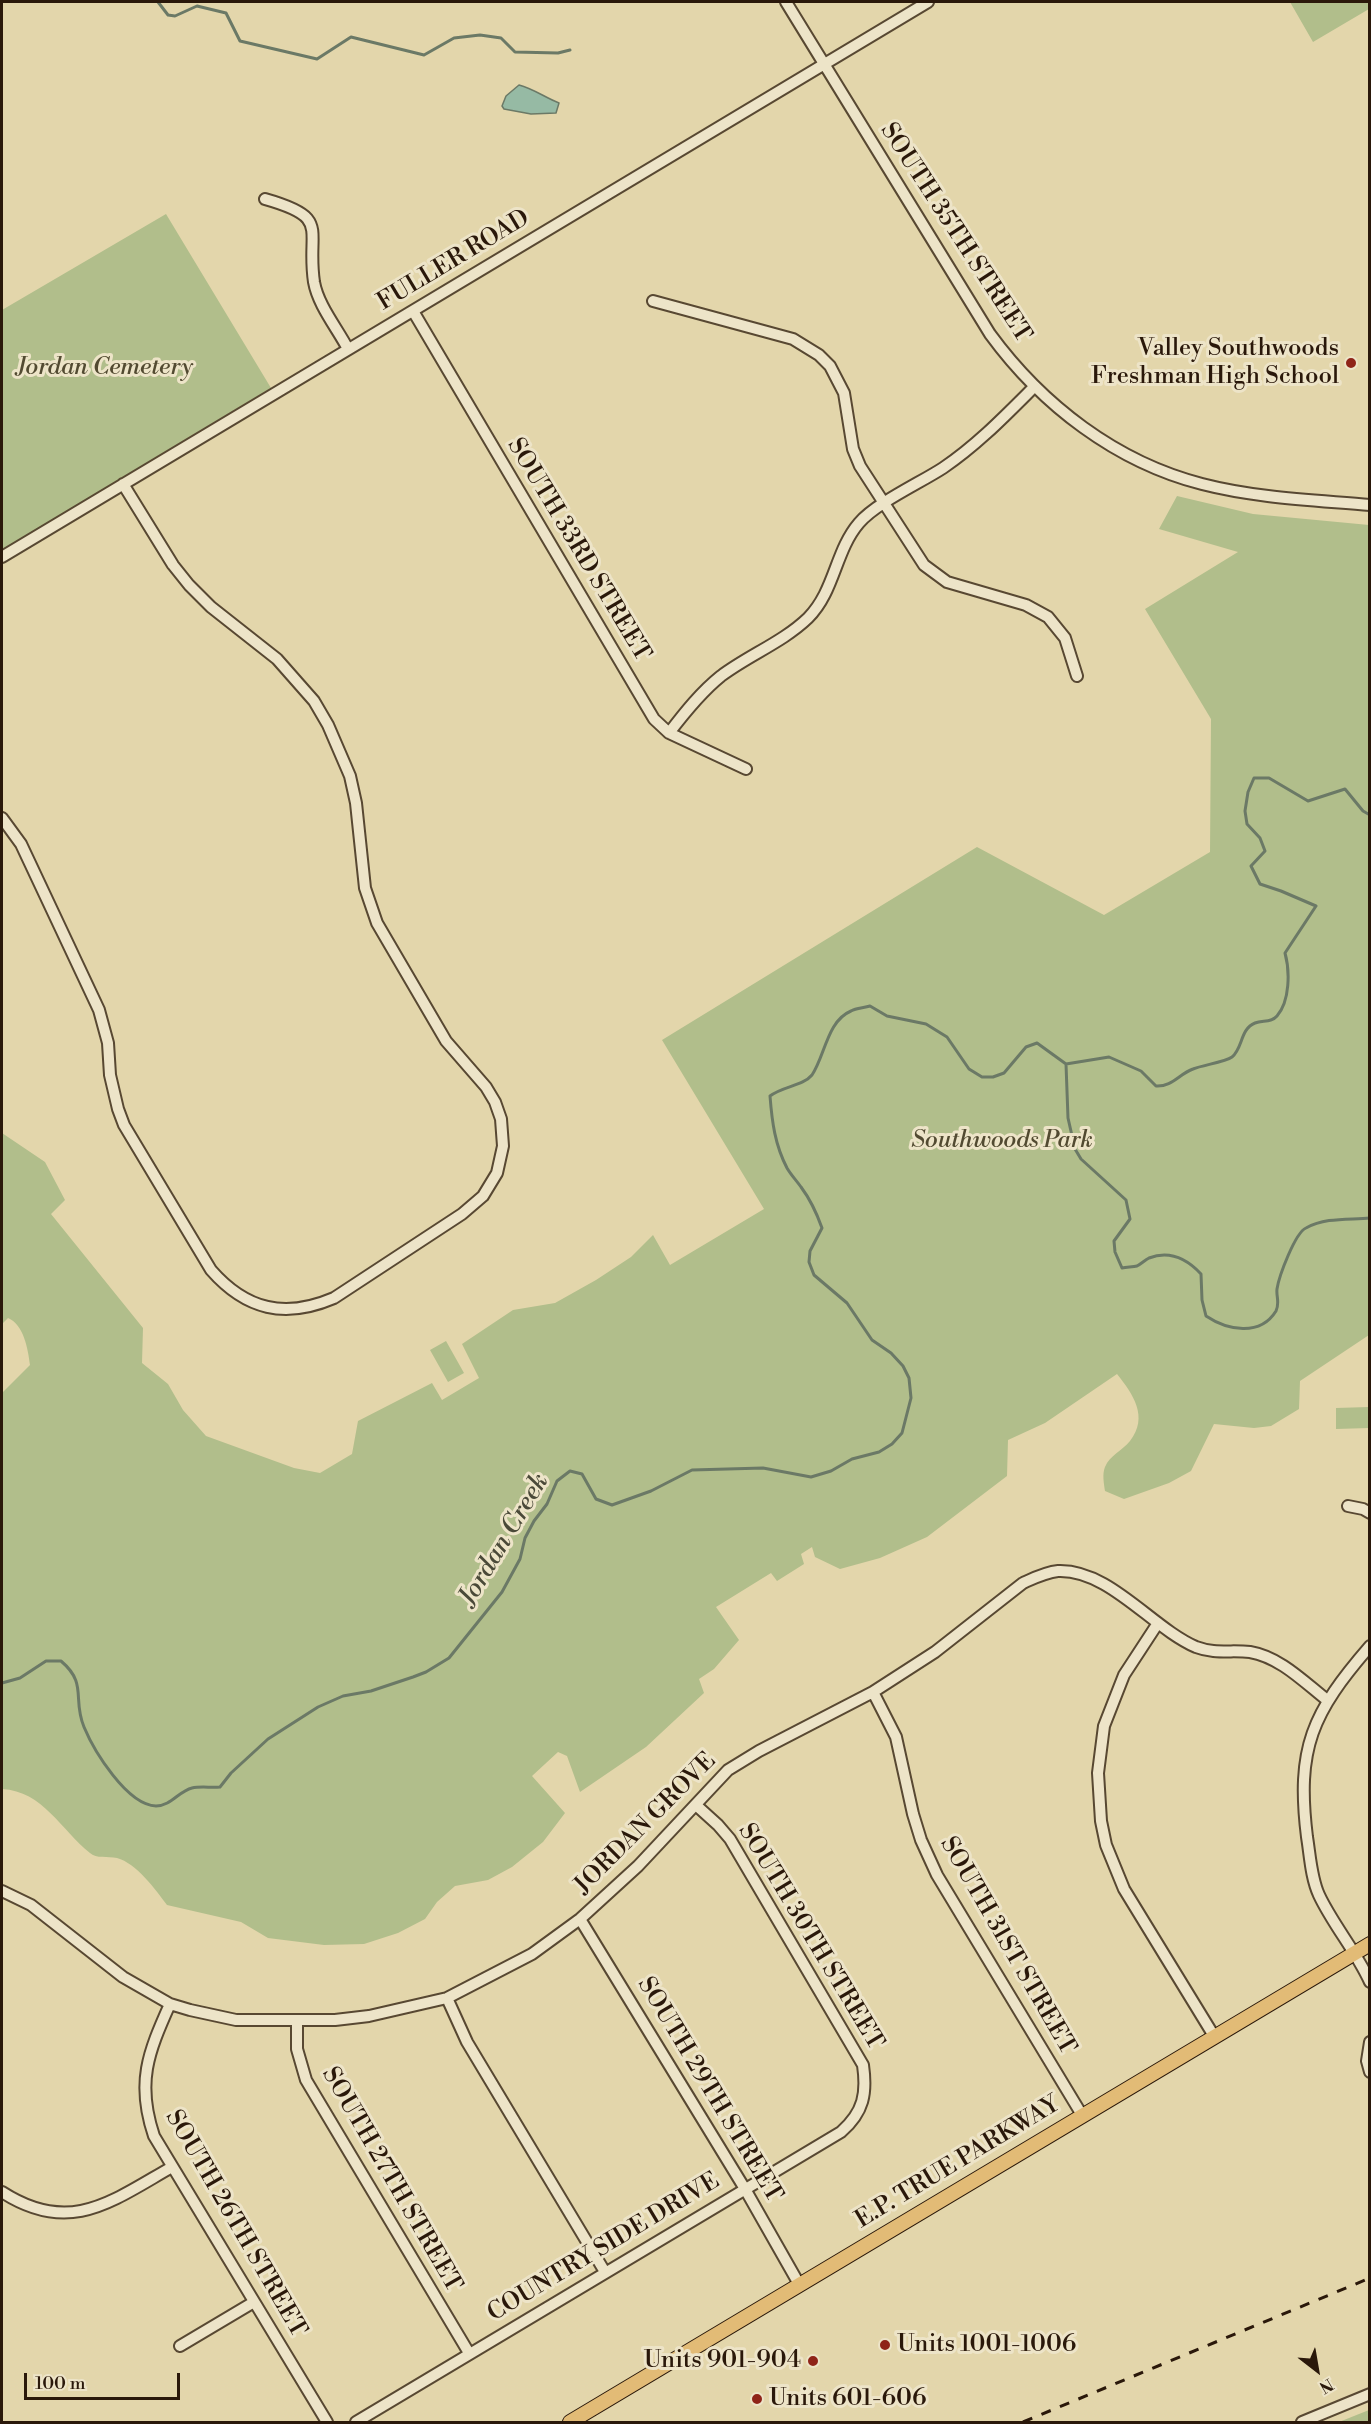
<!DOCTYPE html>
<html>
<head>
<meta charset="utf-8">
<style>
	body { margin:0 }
	#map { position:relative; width:1371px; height:2424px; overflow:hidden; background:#e3d6ab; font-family:"Libre Bodoni",serif }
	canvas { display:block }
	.frame { position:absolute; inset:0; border:3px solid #2a180a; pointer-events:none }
	.north { position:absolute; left:1287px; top:2340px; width:60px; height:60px; -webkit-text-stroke:4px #ede4c8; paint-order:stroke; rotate:149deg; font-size:16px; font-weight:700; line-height:24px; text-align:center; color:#2a180a }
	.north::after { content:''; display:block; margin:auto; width:21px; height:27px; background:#2a180a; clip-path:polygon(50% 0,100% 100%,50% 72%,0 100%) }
	.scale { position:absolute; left:24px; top:2373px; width:156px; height:27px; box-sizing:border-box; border:3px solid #2a180a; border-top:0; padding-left:8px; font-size:18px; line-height:21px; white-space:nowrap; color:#2a180a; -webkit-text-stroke:4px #ede4c8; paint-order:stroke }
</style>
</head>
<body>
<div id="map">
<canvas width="1371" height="2424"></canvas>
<div class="frame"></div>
<div class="north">N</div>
<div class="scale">100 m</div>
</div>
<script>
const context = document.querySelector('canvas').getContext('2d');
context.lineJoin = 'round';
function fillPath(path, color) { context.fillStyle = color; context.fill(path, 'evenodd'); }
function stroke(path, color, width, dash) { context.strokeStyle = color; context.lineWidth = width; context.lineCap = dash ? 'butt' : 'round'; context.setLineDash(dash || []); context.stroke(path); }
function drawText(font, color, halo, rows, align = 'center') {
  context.font = font + ' "Libre Bodoni",serif'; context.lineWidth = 6; context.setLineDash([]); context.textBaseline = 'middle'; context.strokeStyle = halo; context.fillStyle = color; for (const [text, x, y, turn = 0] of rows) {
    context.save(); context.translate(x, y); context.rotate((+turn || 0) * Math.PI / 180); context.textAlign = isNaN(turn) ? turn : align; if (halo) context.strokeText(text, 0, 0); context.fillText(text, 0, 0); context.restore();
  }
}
fillPath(new Path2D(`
	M1290 2H1369V9L1313 42Z
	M166 214 271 388 2 550V310Z
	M1177 496 1253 514 1369 525V1335L1300 1381 1299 1409 1271 1426 1254 1428 1214 1424 1191 1471 1169 1483 1124 1499 1105 1491C1104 1484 1102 1474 1105 1467 1110 1455 1122 1451 1130 1441 1149 1417 1133 1394 1117 1374L1045 1423 1008 1440 1007 1476 927 1537 880 1558 840 1569 815 1557 812 1547 801 1554 804 1564 777 1581 771 1573 716 1607 739 1640 714 1669 699 1679 704 1693 646 1747 580 1792 567 1756 558 1752 532 1776 565 1813 543 1842 512 1867 488 1880 455 1886 437 1902 425 1919 398 1933 364 1944 324 1945 268 1938 241 1922 167 1905C156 1890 136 1863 117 1858 108 1856 96 1859 90 1853 61 1830 43 1791 2 1789V1393L30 1365C28 1349 24 1325 8 1318L2 1324V1133L45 1162 65 1200 51 1214 143 1328 142 1363 168 1384 183 1410 206 1436 294 1468 320 1473 352 1454 358 1421 432 1383 442 1400 479 1378 462 1344 513 1310 555 1303 596 1280 631 1257 653 1235 670 1265 764 1209 662 1040 977 847 1104 915 1210 852 1211 719 1145 609 1238 552 1159 529Z
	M446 1341 464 1373 448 1382 430 1350Z
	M1369 1407V1428L1336 1429V1408Z
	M1369 2410V2422H1339Z`), '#b1be8b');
const water = new Path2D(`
	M519 85C534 89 544 97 559 103L556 113 531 114 504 109 502 106 506 96Z`);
fillPath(water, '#96baa4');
stroke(water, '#6b7966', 1.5);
stroke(new Path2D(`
	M158 2 168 15 175 16 197 6 226 13 240 41 317 59 351 37 424 55 454 38 480 35 501 38 515 52 558 53 570 50
	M1066 1064 1109 1057 1141 1071 1156 1086C1172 1087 1179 1074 1193 1069 1203 1065 1225 1062 1232 1057 1243 1048 1240 1029 1255 1023 1263 1020 1271 1023 1277 1016 1290 1001 1290 971 1285 953L1316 906 1281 891 1260 884 1251 866 1265 851 1260 838 1247 824 1245 811 1248 792 1254 778H1269L1308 801 1345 789 1363 811 1370 815
	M1066 1064 1068 1118 1075 1149 1081 1159 1126 1200 1130 1219 1114 1241 1115 1252 1122 1268C1127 1267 1133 1267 1137 1266 1141 1264 1145 1260 1149 1258 1170 1250 1188 1260 1201 1274L1202 1300 1206 1316C1227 1330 1260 1337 1276 1311 1280 1303 1276 1296 1277 1289 1279 1276 1295 1233 1306 1228 1326 1217 1349 1220 1370 1218
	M2 1683 20 1678 46 1661H61C88 1684 72 1698 84 1727 94 1751 127 1805 156 1806 171 1806 179 1791 192 1788 201 1786 211 1788 220 1787L231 1773 268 1739 318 1707 343 1696 371 1691 413 1677 426 1672 449 1658 502 1592 520 1559 525 1538 534 1521 547 1504 557 1481 570 1471 582 1474 596 1499 612 1505 651 1491 692 1470 763 1468 811 1477 831 1471 852 1459 879 1452 892 1444 902 1433 911 1398 909 1378 903 1366 891 1353 872 1340 847 1303 814 1275 809 1262 810 1251 822 1228C817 1214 810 1199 801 1187 796 1180 791 1175 787 1168 775 1145 772 1122 770 1096 783 1086 803 1086 812 1075 825 1056 827 1021 851 1011 856 1008 864 1008 870 1006L887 1016 926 1024 947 1037 969 1069 982 1077H993L1004 1073 1026 1047 1037 1043 1066 1064`), '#6b7966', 3);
const minor = new Path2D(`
	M786 2 990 334C1042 405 1116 462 1202 484 1256 498 1314 500 1370 505
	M265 199C332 218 306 228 314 282 318 305 337 328 348 349
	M653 301 793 339 819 355 830 366 844 393 853 449 860 466 924 565 947 582 1026 605 1048 617 1065 638 1077 676
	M413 311 654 719 669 733 746 769
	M2 557 928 2
	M669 733C685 712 701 692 721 676 749 655 783 642 808 618 835 591 835 551 859 523 876 503 920 483 943 468 977 445 1005 416 1034 387
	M2 818 21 844 99 1010 108 1043 110 1075 118 1109 124 1125 211 1270C246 1310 285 1319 334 1298L462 1214 483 1196 497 1173 503 1146 501 1119 495 1102 486 1087 446 1041 377 923 365 888 356 803 350 776 328 725 314 701 277 659 211 607 189 585 173 565 123 484
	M1348 1506 1363 1509 1370 1513
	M1158 1623 1124 1675 1104 1726 1098 1773 1101 1821 1106 1845 1124 1889 1214 2036
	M1370 1646C1312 1713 1296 1748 1307 1837 1310 1855 1311 1878 1319 1895 1333 1925 1356 1951 1370 1982
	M873 1692 896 1737 913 1814 921 1840 937 1875 1082 2115
	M2 1891 31 1905 123 1977 170 2004 190 2010 236 2020H335L369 2016 447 1998 532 1954 580 1919 638 1866 728 1770 759 1751 873 1692 935 1652 1023 1583C1034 1578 1046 1572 1058 1571 1109 1569 1152 1628 1196 1647 1214 1654 1232 1650 1250 1652 1280 1657 1304 1682 1327 1700
	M580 1919 745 2189 799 2284
	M447 1998 467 2042 605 2272
	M170 2004C148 2053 136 2083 154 2136L327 2422
	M297 2021V2049L306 2080 469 2353
	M1370 2042 1367 2061 1370 2072
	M2 2192C70 2236 112 2201 172 2167
	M180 2346 254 2302
	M356 2422 841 2132C864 2112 867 2093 863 2065L730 1839 718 1825 697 1806
	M1302 2422 1370 2394`);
const major = new Path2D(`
	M570 2422 1370 1944`);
stroke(minor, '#584832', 14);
stroke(major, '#2a180a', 16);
stroke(minor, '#ede4c8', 10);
stroke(major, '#e2bb76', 14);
stroke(new Path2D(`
	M1023 2422 1370 2278`), '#2a180a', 3, [10, 10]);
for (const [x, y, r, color] of [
	[1351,363,6,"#8f2418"],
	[885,2345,6,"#8f2418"],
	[813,2361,6,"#8f2418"],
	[757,2399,6,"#8f2418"]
]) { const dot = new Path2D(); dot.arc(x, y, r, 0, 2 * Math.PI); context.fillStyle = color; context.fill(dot); stroke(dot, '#ede4c8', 2); }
drawText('24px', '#2a180a', '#ede4c8', [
	["SOUTH 35TH STREET",955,233,57],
	["FULLER ROAD",454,261,-31],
	["SOUTH 33RD STREET",578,550,59],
	["JORDAN GROVE",646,1824,-45],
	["SOUTH 30TH STREET",810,1937,59],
	["SOUTH 31ST STREET",1007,1946,60],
	["SOUTH 29TH STREET",709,2090,59],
	["E.P. TRUE PARKWAY",958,2163,-31],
	["SOUTH 27TH STREET",391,2180,60],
	["SOUTH 26TH STREET",235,2224,60],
	["COUNTRY SIDE DRIVE",604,2248,-31]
]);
drawText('24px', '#2a180a', '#ede4c8', [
	["Valley Southwoods",1339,349],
	["Freshman High School",1339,377],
	["Units 1001-1006",897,2345,"left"],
	["Units 901-904",801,2361],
	["Units 601-606",769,2399,"left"]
], 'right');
drawText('italic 24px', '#524a31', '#ede4c8', [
	["Jordan Cemetery",105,368],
	["Southwoods Park",1002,1141]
]);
drawText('italic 26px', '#4a4938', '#ede4c8', [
	["Jordan Creek",505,1540,-59]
]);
</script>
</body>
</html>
